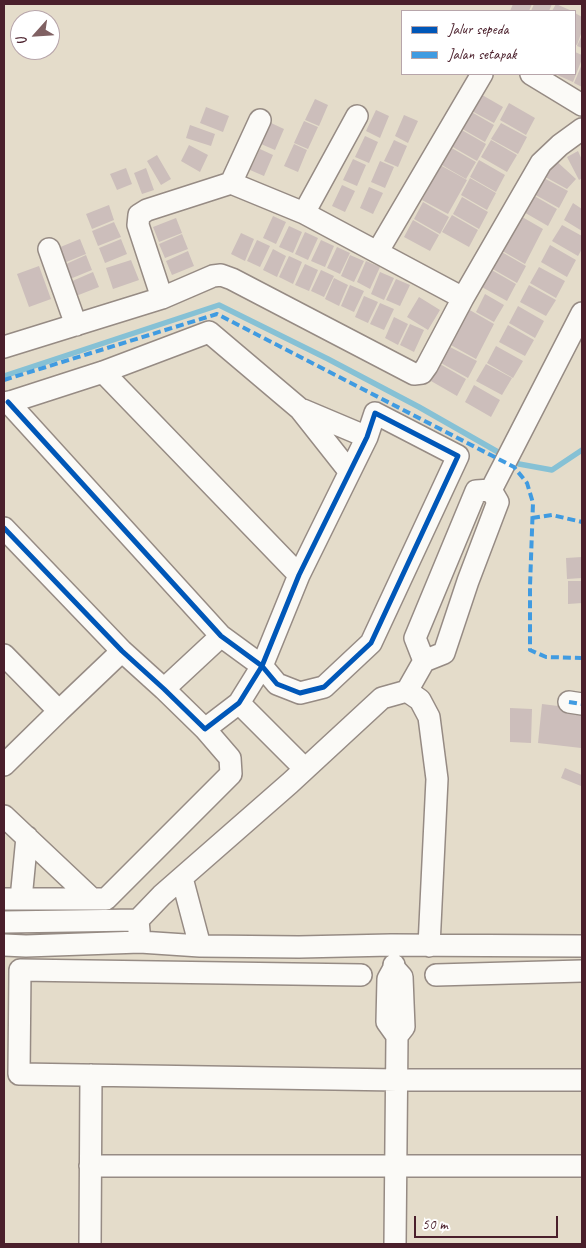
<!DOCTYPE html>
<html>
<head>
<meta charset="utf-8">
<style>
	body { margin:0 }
	#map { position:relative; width:586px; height:1248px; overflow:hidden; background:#e4dcca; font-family:Caveat,sans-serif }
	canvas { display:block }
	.frame { position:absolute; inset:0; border:5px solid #4a1f2b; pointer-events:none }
	.legend { position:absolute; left:401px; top:10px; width:175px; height:65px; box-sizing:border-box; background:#fff; border:1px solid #b7a5aa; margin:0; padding:6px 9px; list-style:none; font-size:15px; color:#4a1f2b }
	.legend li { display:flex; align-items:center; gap:10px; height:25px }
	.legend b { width:25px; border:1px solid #b7a5aa }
	.north { position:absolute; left:10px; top:10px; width:50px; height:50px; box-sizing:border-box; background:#fff; border:1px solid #b7a5aa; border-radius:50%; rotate:244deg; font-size:14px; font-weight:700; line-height:20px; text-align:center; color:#4a1f2b }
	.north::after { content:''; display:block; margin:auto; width:18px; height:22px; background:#806163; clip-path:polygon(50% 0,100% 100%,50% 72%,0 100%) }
	.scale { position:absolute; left:414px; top:1216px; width:144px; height:22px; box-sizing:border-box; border:2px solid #4a1f2b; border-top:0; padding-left:6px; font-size:15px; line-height:18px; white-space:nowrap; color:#4a1f2b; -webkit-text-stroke:4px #fff; paint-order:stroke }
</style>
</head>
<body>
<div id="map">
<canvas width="586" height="1248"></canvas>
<div class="frame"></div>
<ul class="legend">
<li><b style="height:6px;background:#0057b8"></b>Jalur sepeda</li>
<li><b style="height:6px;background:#409be1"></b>Jalan setapak</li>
</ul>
<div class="north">U</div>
<div class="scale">50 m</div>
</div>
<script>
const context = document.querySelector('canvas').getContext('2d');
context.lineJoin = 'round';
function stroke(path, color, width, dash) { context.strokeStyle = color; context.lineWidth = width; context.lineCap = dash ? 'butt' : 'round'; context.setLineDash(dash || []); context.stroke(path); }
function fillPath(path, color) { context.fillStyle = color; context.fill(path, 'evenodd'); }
stroke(new Path2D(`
	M4 376 219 305 328 359 419 407 519 464 552 470 582 450`), '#86c1d5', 5.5);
fillPath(new Path2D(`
	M513 4H532L529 11H510Z
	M534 4H552L549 11H531Z
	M556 4 572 11H552Z
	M575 13 582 17V31L577 45 575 44Z
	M582 35V48L577 46Z
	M575 52 582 55V59L573 82 555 74H575Z
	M582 64V87L574 83Z
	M477 92 503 107 494 123 468 109Z
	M315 99 328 105 319 126 305 120Z
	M509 103 535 118 526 135 500 120Z
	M206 107 229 116 223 132 200 123Z
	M376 110 389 116 380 138 366 131Z
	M468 110 494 125 485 142 459 127Z
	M404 115 418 121 408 143 395 136Z
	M304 121 318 127 308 149 294 143Z
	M271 123 284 129 275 150 261 144Z
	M501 123 527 137 518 154 491 139Z
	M190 125 215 134 211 146 186 138Z
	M460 129 486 144 477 161 451 146Z
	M365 136 378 142 369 163 355 157Z
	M394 140 407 146 398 167 384 161Z
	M491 140 517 155 507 172 481 157Z
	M294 144 307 150 298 172 284 166Z
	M189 145 208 155 200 172 181 161Z
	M450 147 476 162 466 179 440 164Z
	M260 149 273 155 264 176 250 170Z
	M578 151 582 160V178L579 180 567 157Z
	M157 155 171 179 161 185 147 161Z
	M353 159 366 165 357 186 343 180Z
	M554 159 576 179 567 189 540 174Z
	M479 160 505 175 496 192 470 177Z
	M380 161 394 167 385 188 371 182Z
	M440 165 467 180 448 214 422 200Z
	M126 168 132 184 117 190 110 174Z
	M146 168 154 190 142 194 134 173Z
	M542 177 568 191 559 208 532 193Z
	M470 178 496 193 487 210 461 195Z
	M342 185 355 191 345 212 332 206Z
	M369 187 383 193 373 214 360 208Z
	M531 194 557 209 548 226 522 211Z
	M462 197 488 212 479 229 453 214Z
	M423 202 449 217 440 234 414 219Z
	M573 203 582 209V231L564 220Z
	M109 205 114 220 92 229 86 214Z
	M517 214 543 229 525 264 499 249Z
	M452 215 478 230 469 247 442 232Z
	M273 216 286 222 276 244 263 238Z
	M176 218 182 233 159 242 153 227Z
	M413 220 439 235 430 251 404 237Z
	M114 222 121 237 98 246 92 231Z
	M562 225 582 236V249L578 256 552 241Z
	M289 226 302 232 293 253 279 247Z
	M305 232 318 238 308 260 295 254Z
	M241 233 254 239 245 261 231 254Z
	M182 234 188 249 165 258 159 244Z
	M80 239 86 254 64 263 58 248Z
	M121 239 127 254 105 263 99 248Z
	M257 240 270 246 260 267 247 261Z
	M321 240 334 246 325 267 311 261Z
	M550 245 576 260 567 277 541 262Z
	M337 247 350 253 340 274 327 268Z
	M273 249 286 256 277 277 263 270Z
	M188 251 194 266 172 275 166 261Z
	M500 251 526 266 517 283 491 268Z
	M86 255 92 270 70 279 64 265Z
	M350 255 364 261 354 282 341 276Z
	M289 256 302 262 293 284 279 277Z
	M131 260 139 280 113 289 106 268Z
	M366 261 380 267 370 289 357 282Z
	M305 264 318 270 309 291 295 285Z
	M39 266 51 299 29 307 17 274Z
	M539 267 565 281 556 298 530 283Z
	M490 269 516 284 507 301 480 286Z
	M321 270 334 276 324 297 311 291Z
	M93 272 99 287 76 296 70 282Z
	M380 272 394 278 384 300 371 294Z
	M334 278 348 285 339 306 325 299Z
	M396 279 410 285 400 306 386 300Z
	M350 285 364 291 354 312 341 306Z
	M529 285 556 300 546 316 520 302Z
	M485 294 504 305 494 322 476 312Z
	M364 296 378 302 368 323 355 317Z
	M419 297 440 310 428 330 407 317Z
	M380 303 394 309 384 330 370 324Z
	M518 306 544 321 535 338 509 323Z
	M468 309 494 324 476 359 449 344Z
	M394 317 408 324 398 345 385 338Z
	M410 324 424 330 414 352 400 345Z
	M508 325 534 340 525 356 499 342Z
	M496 346 523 361 513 378 487 363Z
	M450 347 477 361 468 378 441 363Z
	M440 364 466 379 457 396 431 381Z
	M486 364 512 378 502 395 476 381Z
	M474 385 500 400 491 417 465 402Z
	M582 557V578L567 579 566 558Z
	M568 581H582V603L568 604Z
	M542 704 582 709 581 748 538 743Z
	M510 708 532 709 531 743 510 742Z
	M565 768 582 775 581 786 561 778Z`), '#ccbebb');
const street = new Path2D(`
	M531 74 582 105
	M231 183 260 120
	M304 213 357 116
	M49 249 76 325
	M378 251 482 74
	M162 298 138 225 139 215 147 210 231 183 304 213 463 298
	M4 347 162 298 213 276 221 275 232 279 414 374 422 373 427 366 463 298 541 163 560 145 582 129
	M103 372 299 575
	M4 404 103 372 209 332 300 409 349 471
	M303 410 367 437
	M491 490 582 313
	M4 528 122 651 164 689 205 729 239 703 262 666 299 575 367 437 375 413 458 456 371 643 324 687 300 693 277 684 262 666 221 636 8 402
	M4 655 59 711 122 651
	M424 661 415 638 476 491 491 490
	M164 689 221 636
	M407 691 420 700 429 717 437 779 429 946
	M569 702 582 704
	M239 703 305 769
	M4 765 59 711
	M4 816 92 899
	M182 878 200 946
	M4 899H106L231 774 230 758 205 729
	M21 899 27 837
	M4 922 138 920
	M140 942 138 920 162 895 290 783 382 698 407 691 424 661 444 653 468 581 498 502 491 490
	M4 945 26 946 140 942 200 946 299 947 391 945 582 946
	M394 965V968L402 977 403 1003 404 1027 397 1036
	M394 968 388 979 387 1022 397 1036 395 1244
	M361 975 20 970 19 1074 397 1080H582
	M436 975 582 971
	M90 1166H582
	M90 1244 91 1075`);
stroke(street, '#968b84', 24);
stroke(street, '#fbfaf7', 21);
stroke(new Path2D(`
	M4 380 217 314 514 467 527 483 533 503 530 586V650L546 657 581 658
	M532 518 552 515 582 522
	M569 702 582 704`), '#409be1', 4, [8, 4]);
stroke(new Path2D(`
	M4 528 122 651 164 689 205 729 239 703 262 666 299 575 367 437 375 413 458 456 371 643 324 687 300 693 277 684 262 666 221 636 8 402`), '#0057b8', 5);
</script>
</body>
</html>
